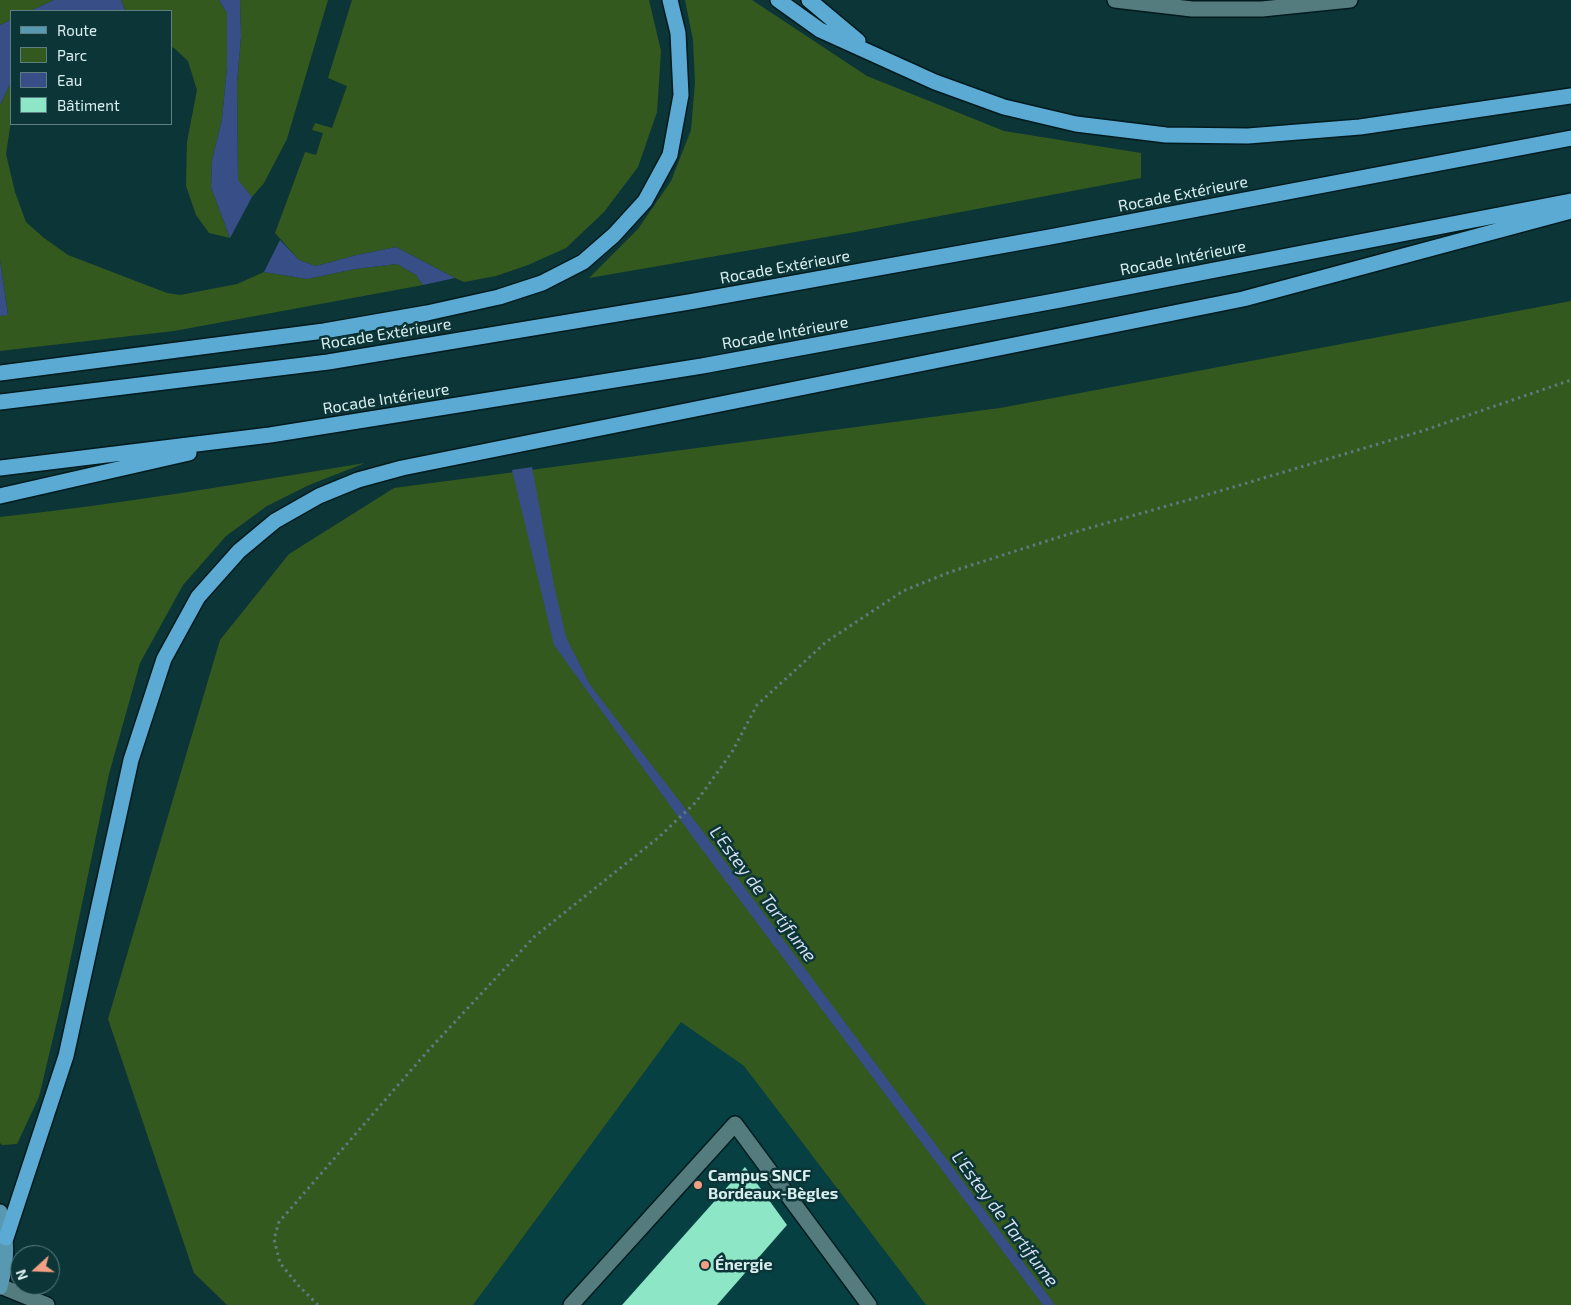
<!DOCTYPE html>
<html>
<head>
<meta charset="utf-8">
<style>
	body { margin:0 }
	#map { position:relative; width:1571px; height:1305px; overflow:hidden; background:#0c3537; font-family:"Exo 2",sans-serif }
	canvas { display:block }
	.legend { position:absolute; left:10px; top:10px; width:162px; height:115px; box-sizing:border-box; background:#0c3537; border:1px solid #5e7f81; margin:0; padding:6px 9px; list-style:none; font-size:15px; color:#d9eeef }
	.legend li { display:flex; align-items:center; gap:10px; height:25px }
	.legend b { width:25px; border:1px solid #5e7f81 }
	.north { position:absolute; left:10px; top:1245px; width:50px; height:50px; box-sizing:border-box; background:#0c3537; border:1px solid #5e7f81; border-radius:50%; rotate:250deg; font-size:14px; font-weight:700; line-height:20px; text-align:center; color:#d9eeef }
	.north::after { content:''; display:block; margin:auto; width:18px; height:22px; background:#f39f84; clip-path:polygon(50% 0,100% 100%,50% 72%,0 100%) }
</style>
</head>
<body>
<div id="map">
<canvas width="1571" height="1305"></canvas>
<ul class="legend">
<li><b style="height:6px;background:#5898b1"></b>Route</li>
<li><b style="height:14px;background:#34591f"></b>Parc</li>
<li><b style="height:14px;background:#374e87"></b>Eau</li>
<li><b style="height:14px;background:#8de6c5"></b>Bâtiment</li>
</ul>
<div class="north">N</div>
</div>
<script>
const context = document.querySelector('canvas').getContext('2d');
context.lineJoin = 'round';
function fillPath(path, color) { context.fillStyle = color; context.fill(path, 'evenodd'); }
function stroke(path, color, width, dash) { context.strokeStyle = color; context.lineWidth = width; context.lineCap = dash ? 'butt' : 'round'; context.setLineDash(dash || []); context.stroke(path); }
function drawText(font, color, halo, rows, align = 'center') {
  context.font = font + ' "Exo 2",sans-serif'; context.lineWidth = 5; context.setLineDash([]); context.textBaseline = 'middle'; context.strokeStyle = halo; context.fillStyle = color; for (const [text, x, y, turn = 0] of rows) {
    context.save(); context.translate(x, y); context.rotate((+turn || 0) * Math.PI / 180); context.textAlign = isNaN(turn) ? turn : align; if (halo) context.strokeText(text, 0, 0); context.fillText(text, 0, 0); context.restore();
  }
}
fillPath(new Path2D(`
	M681 1021 744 1066 926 1305H473Z`), '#074043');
fillPath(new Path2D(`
	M0 0H54L30 11H11V20L0 25Z
	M121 0H219L227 13V67L222 119 212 160 211 187 230 238 209 233 196 215 186 186 187 142 197 90 188 61 174 48 171 47V11H125Z
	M240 0H328L287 139 264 183 252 197 238 181 237 83 241 36Z
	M352 0H649L661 51 657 112 638 167 604 212 566 248 528 265 496 276 464 282 455 278 396 247 357 255 316 266 299 260 275 233 305 152 316 155 323 133 312 130 315 123 332 128 347 86 328 78Z
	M685 0H752L867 76 1004 131 1141 153V178L855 232 589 278 638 229 671 181 691 130 695 82 693 40Z
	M11 82V121L6 154 15 192 26 222 44 238 68 255 167 293 180 295 237 284 264 272 307 279 355 269 397 264 416 275 423 285 174 331 0 351V316L8 314 0 260V105Z
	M1571 301V1305H926L744 1066 681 1022 473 1305H227L194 1273 108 1019 220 640 289 554 394 488 1000 408Z
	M365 463 309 485 267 506 226 536 183 585 140 663 109 774 62 1000 39 1097 17 1144 2 1145 0 1143V517C122 504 244 483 365 463Z`), '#34591f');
fillPath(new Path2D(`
	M54 0H121L125 11H30Z
	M219 0H240L241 36 237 83 238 180 252 197 230 238 211 187 212 160 222 119 227 67V13Z
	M11 20V82L0 105V25Z
	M280 240 299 260 316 266 357 255 396 247 455 278 423 285 416 275 397 264 355 269 307 279 264 272Z
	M0 260 8 315 0 316Z
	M532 467 554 585 566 637 590 685 704 833 1055 1305H1043L695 840 554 645 512 470Z`), '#374e87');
fillPath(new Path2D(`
	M745 1167 787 1225 717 1305H622Z`), '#8de6c5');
const minor = new Path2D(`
	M1115 0 1192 9H1262L1350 0
	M0 1286 47 1305
	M571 1305 735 1124 869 1305`);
const major = new Path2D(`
	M0 1212C7 1241 8 1257 0 1287`);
const highway = new Path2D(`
	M778 0 820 30 935 82 1004 107 1076 124 1166 135 1248 136 1360 127 1571 96
	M809 0 858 41
	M0 373 324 331 427 313 499 297 542 283 583 262 614 235 645 201 670 155 681 95 678 33 670 0
	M0 402 328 362 689 302 1050 237 1571 138
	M0 468 270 435 702 366 1060 300 1571 201
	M0 496 189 453
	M6 1238 66 1056 131 760 164 659 198 597 239 551 275 521 319 496 358 480 402 468 1243 299 1571 211`);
stroke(minor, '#001b1d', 18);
stroke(major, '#001b1d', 18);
stroke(highway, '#001b1d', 18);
stroke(new Path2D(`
	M318 1305 298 1285 280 1263 274 1239 279 1222 426 1053 534 937 659 837 696 802 732 752 757 705 826 642 903 591 950 572 1075 532 1220 491 1422 431 1571 380`), '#5a7c7d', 3, [2.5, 4]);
stroke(minor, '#547c7e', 15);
stroke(major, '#5898b1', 15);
stroke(highway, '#5aaad3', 15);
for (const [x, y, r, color] of [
	[698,1185,5,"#f39f84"],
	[705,1265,5,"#f39f84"]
]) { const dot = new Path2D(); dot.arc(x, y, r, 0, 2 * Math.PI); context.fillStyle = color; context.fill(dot); stroke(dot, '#0c3537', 2); }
drawText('16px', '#d9eeef', '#0c3537', [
	["Rocade Extérieure",1183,194,-11],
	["Rocade Intérieure",1183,258,-11],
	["Rocade Extérieure",785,267,-10],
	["Rocade Intérieure",785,333,-10],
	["Rocade Extérieure",386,334,-9],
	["Rocade Intérieure",386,399,-9]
]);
drawText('bold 16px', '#d9eeef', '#0c3537', [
	["Campus SNCF",708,1176],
	["Bordeaux-Bègles",708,1194],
	["Énergie",715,1265]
], 'left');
drawText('italic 18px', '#d6def0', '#0c3537', [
	["L'Estey de Tartifume",763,894,53],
	["L'Estey de Tartifume",1005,1219,53]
]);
</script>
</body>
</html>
